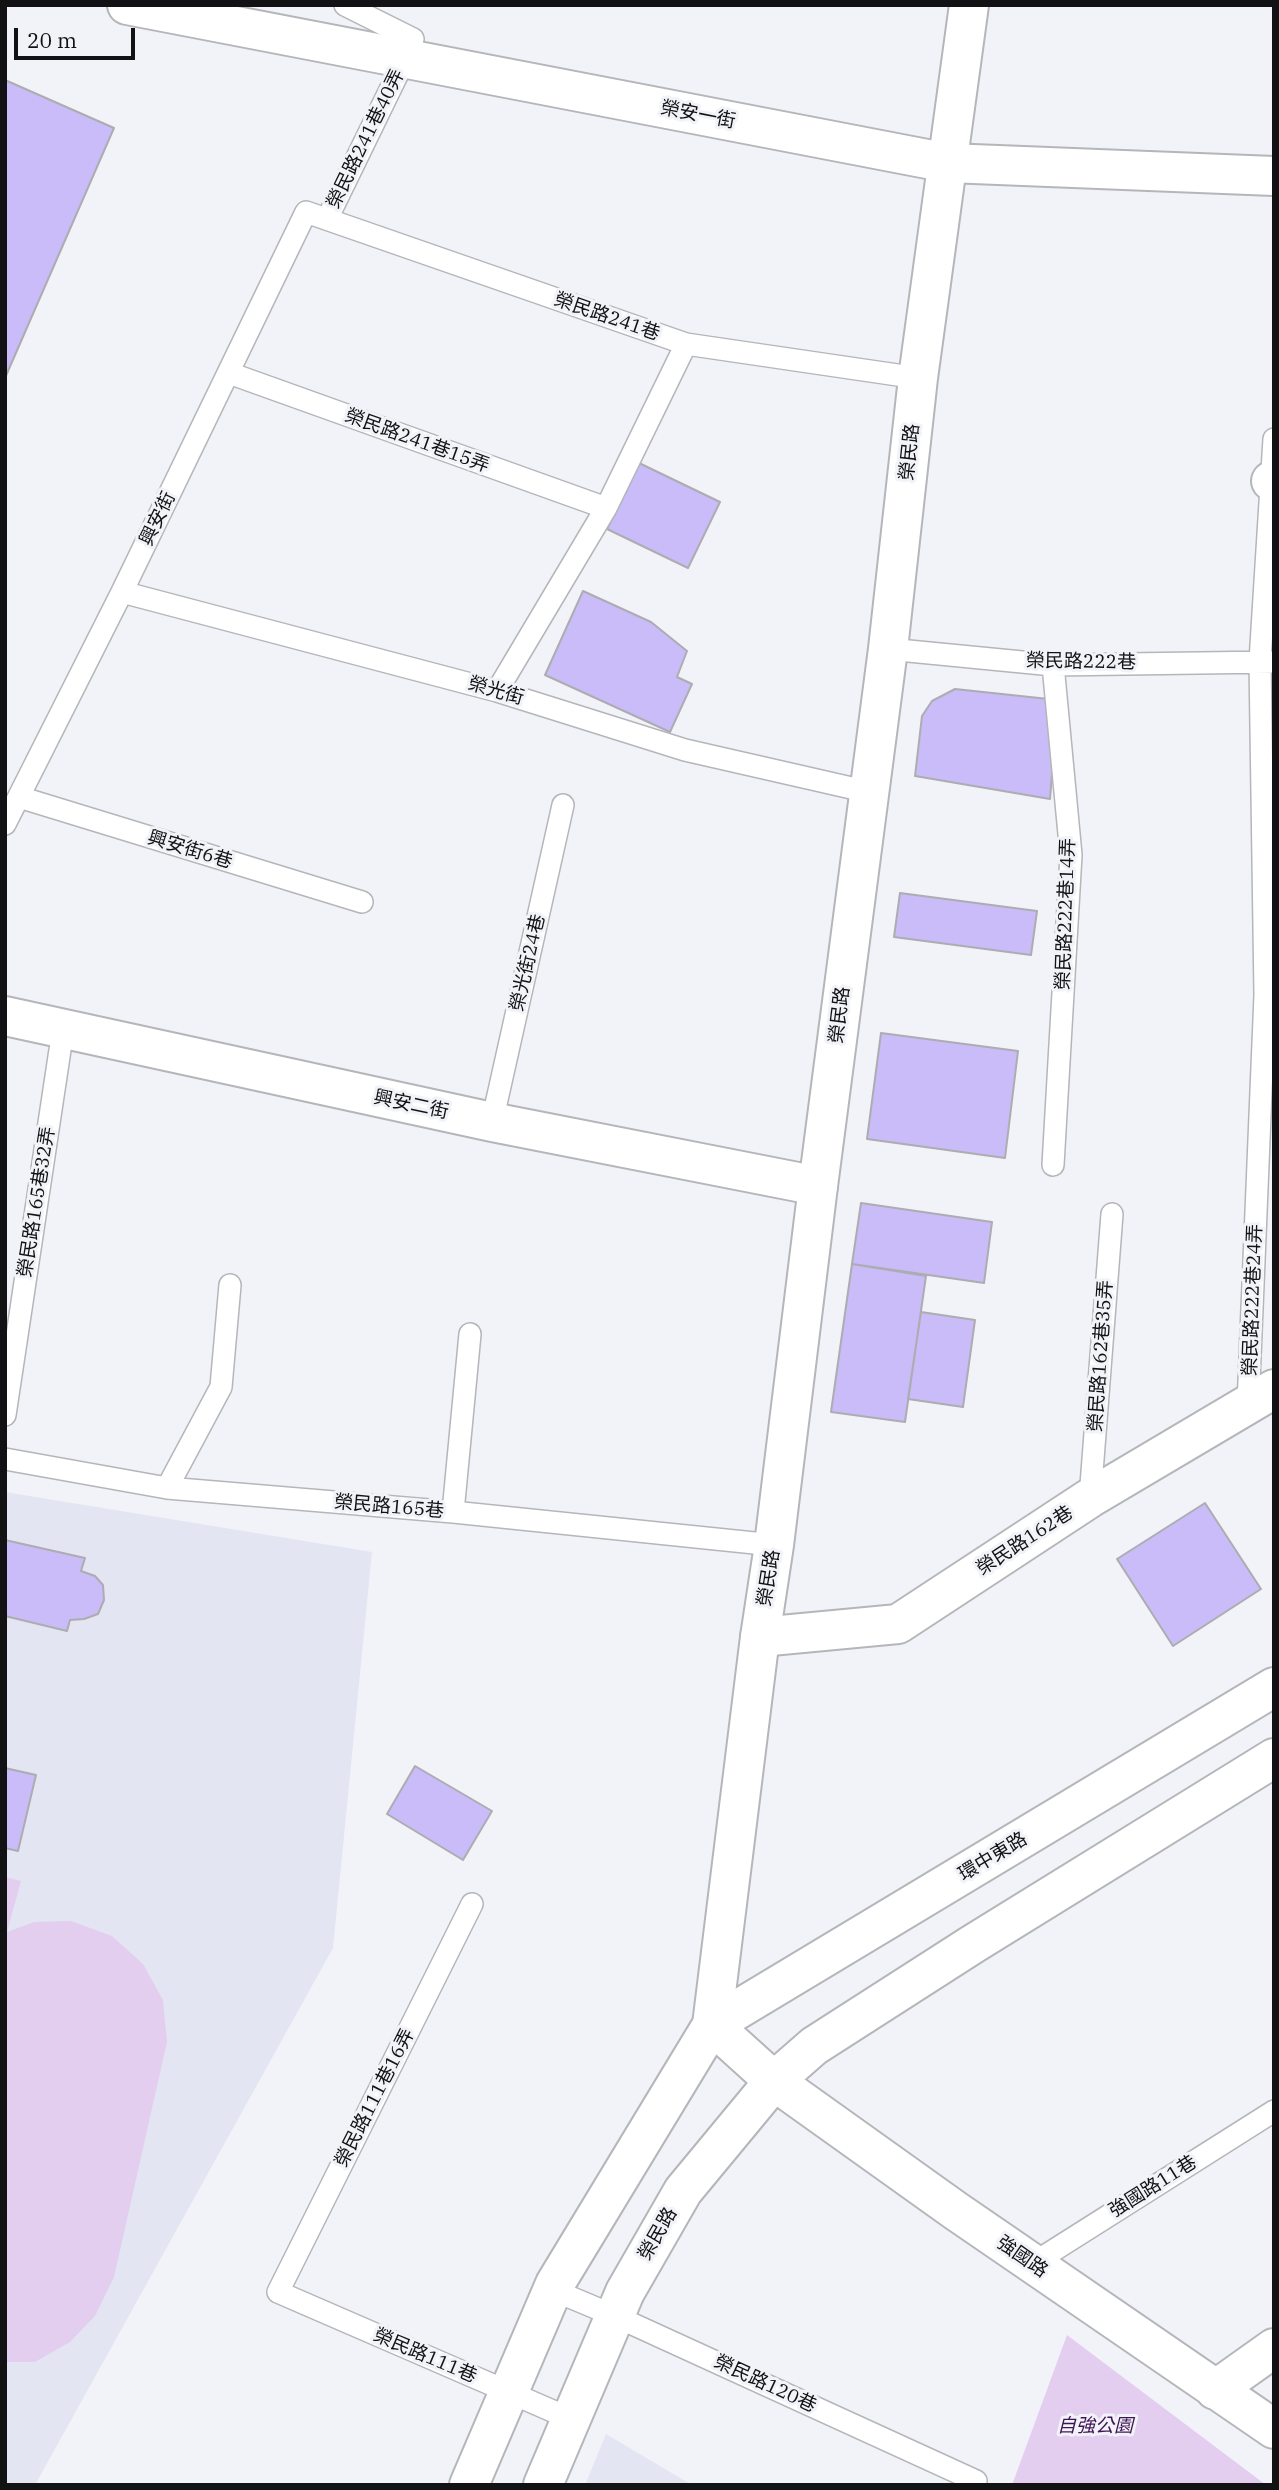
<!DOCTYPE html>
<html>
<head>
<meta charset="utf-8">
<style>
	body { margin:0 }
	#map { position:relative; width:1279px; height:2490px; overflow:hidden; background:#f2f3f8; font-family:"IBM Plex Serif",serif }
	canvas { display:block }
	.frame { position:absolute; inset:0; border:7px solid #121214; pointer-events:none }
	.scale { position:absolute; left:14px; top:28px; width:121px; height:32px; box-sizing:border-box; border:4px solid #121214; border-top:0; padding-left:9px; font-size:21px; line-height:24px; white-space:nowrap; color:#121214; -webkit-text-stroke:5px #f2f3f8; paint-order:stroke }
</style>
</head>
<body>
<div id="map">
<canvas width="1279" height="2490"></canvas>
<div class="frame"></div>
<div class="scale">20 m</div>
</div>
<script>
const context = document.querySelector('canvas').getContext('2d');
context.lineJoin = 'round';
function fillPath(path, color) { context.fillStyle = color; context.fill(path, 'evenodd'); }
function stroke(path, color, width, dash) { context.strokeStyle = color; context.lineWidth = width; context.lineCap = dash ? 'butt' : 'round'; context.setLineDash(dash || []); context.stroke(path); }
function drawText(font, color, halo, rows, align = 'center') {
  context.font = font + ' "IBM Plex Serif","Noto Sans TC",serif'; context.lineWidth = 6; context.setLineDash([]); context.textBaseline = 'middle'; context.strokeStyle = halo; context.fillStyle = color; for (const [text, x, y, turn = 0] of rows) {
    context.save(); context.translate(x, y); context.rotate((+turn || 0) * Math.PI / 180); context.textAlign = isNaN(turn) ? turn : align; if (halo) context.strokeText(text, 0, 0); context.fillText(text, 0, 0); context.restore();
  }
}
fillPath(new Path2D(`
	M5 1492 372 1552 333 1948 35 2485H5Z
	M606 2434 692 2485H585Z`), '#e3e6f2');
fillPath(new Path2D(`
	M5 1877 21 1881 7 1932 34 1922 71 1921 112 1936 143 1964 163 2000 167 2042 114 2277 95 2316 70 2342 35 2362H5Z
	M1067 2335 1266 2485H1012Z`), '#e3cef0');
const building = new Path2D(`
	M5 80 114 128 5 378Z
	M639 463 720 502 688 568 607 529Z
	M583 591 651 622 687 651 677 677 692 684 670 732 545 675Z
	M955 689 1058 700 1050 799 915 776 922 716 932 701Z
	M900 893 1037 911 1031 955 894 937Z
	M881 1033 1018 1051 1005 1158 867 1139Z
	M861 1203 992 1222 984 1283 852 1264Z
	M852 1264 926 1276 905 1422 831 1412Z
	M921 1312 975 1320 963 1407 908 1399Z
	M1205 1503 1261 1589 1173 1646 1117 1559Z
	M5 1540 85 1558 81 1571 95 1576 103 1585 104 1600 98 1614 84 1619 70 1620 67 1631 5 1616Z
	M415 1766 492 1811 463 1860 387 1814Z
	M5 1768 36 1775 18 1851 5 1848Z`);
fillPath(building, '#c9bcf8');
stroke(building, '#adacb1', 2);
const service = new Path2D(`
	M345 5 413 39
	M327 219 405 59
	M229 373 606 508
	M122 592 497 691 685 750 869 792
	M888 649 1053 665 1272 662
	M1053 665 1071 855 1053 1165
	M497 691 606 508 686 344
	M19 797 362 902
	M5 824 122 592 306 212 686 344 918 378
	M492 1122 563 805
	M1248 1405 1265 995 1260 661 1274 439
	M5 1415 63 1030
	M5 1459 167 1488 453 1512 774 1545
	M167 1488 221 1387 230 1285
	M1090 1498 1112 1214
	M453 1512 470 1334
	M472 1904 278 2292 571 2419
	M1032 2264 1274 2111
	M553 2290 615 2316 976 2481`);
const minor = new Path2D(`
	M127 5 948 163 1274 176
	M1271 481H1274
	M5 1016 492 1122 818 1186
	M760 1637 898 1624 1090 1498 1274 1389
	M712 2025 774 2081 956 2211 1274 2429
	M1215 2390 1274 2348`);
const tertiary = new Path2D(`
	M712 2025 1274 1687
	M469 2485 555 2284 712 2025 760 1637 774 1545 818 1186 888 649 918 378 969 5
	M543 2485 625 2292 683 2191 774 2081 814 2046 973 1944 1274 1758`);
stroke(service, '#b4b6ba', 24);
stroke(minor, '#b4b6ba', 42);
stroke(tertiary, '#b4b6ba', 42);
stroke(service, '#fff', 21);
stroke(minor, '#fff', 38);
stroke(tertiary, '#fff', 38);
drawText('19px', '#121214', '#f2f3f8', [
	["榮安一街",698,115,11],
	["榮民路241巷40弄",366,139,-64],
	["榮民路241巷",607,317,19],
	["榮民路241巷15弄",417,441,20],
	["榮民路",910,452,-84],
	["興安街",158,519,-64],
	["榮民路222巷",1081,662,1],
	["榮光街",496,691,16],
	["興安街6巷",190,850,17],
	["榮民路222巷14弄",1066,914,-88],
	["榮光街24巷",528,963,-77],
	["榮民路",840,1015,-83],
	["興安二街",411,1105,12],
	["榮民路165巷32弄",37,1202,-81],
	["榮民路222巷24弄",1253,1300,-88],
	["榮民路162巷35弄",1101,1356,-86],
	["榮民路165巷",389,1507,5],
	["榮民路162巷",1025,1541,-33],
	["榮民路",769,1578,-81],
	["環中東路",993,1857,-31],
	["榮民路111巷16弄",375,2098,-63],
	["強國路11巷",1153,2187,-32],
	["榮民路",658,2234,-60],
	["強國路",1022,2257,35],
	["榮民路111巷",425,2356,23],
	["榮民路120巷",765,2384,25]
]);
drawText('italic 19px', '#3f1354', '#f2f3f8', [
	["自強公園",1095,2427]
]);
</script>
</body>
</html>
